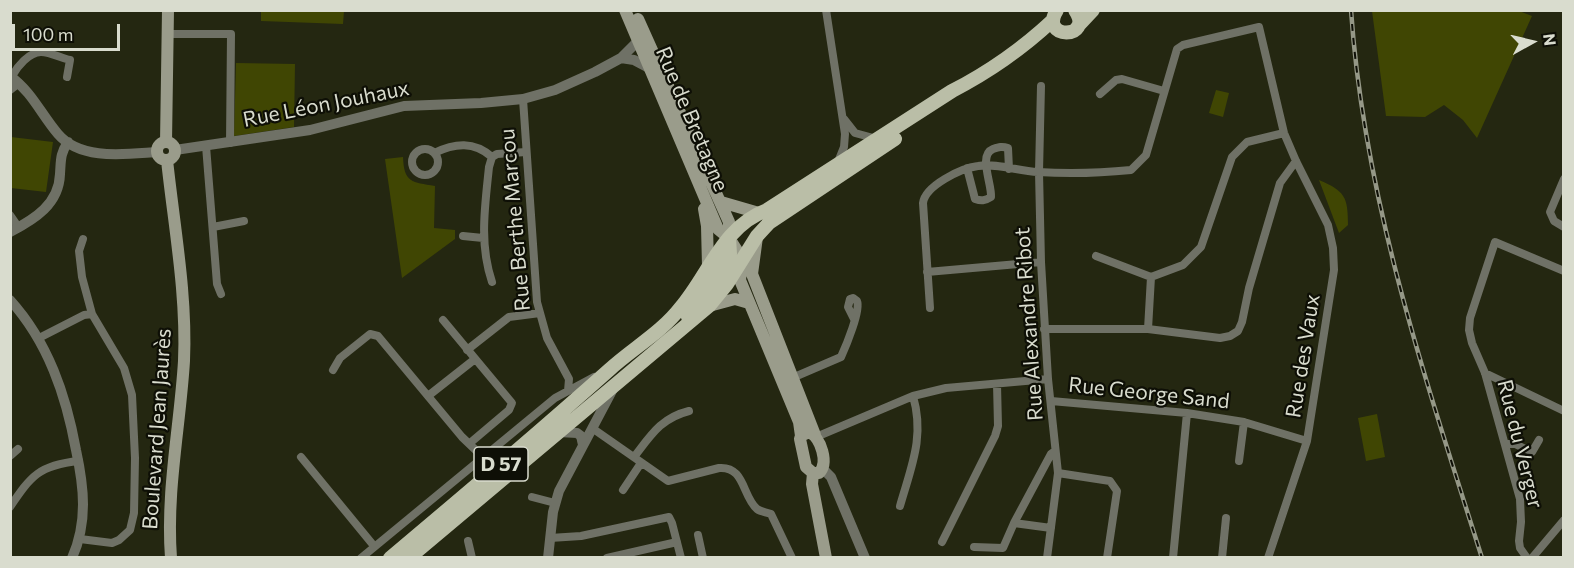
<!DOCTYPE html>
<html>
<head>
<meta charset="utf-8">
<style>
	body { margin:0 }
	#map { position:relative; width:1574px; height:568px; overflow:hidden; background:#242711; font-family:Commissioner,sans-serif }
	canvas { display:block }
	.frame { position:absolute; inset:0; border:12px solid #d9dcce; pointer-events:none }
	.north { position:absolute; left:1502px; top:12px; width:60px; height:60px; -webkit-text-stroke:4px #0e0f06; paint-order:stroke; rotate:82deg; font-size:16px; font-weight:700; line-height:24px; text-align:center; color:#d9dcce }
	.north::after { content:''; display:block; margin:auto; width:21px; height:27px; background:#d9dcce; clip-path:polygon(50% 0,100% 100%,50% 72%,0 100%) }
	.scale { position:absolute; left:12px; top:24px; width:108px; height:27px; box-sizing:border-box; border:3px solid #d9dcce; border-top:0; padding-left:8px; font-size:18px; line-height:21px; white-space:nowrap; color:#d9dcce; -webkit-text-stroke:4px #0e0f06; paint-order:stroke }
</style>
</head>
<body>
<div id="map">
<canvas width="1574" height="568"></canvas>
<div class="frame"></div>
<div class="north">N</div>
<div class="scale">100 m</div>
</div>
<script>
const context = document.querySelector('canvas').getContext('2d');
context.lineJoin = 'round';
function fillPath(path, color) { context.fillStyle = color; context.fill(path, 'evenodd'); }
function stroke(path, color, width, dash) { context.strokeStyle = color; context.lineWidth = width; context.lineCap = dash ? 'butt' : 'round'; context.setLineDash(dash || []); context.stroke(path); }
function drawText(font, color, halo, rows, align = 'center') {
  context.font = font + ' Commissioner,sans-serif'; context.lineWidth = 4.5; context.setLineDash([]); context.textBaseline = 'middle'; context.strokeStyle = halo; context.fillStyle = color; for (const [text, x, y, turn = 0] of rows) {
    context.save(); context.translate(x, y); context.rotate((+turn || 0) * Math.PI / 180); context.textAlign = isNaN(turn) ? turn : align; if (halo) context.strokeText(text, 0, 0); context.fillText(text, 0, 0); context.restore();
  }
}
fillPath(new Path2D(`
	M261 11H344L343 24 261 21Z
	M1519 11 1532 16 1477 138 1463 120 1444 105 1425 117 1386 116 1372 11Z
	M236 63 295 64 294 127 234 136Z
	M1216 90 1229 93 1223 117 1209 113Z
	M11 137 53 142 46 192 11 188Z
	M403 157C404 183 412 182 435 186L434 228 455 230V239L402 278 385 159Z
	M1319 180C1345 191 1348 197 1348 225L1339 233Z
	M1377 414 1385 457 1366 461 1358 418Z`), '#404603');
stroke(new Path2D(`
	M826 10 845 134 844 147 838 162
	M167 34H231L230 143
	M12 76C17 67 29 52 41 52 50 52 61 58 70 60L67 77
	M1041 86 1039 172 1041 262 1048 379 1058 473 1047 558
	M10 90 19 83
	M1100 94 1116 80 1122 79 1164 91
	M523 99 537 302 547 338 569 379 568 391
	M844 119 855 133 877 139
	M206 146 217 284 221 294
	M412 162a13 13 0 1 1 26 0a13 13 0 1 1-26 0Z
	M434 153C455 143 474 141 492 157
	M967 168 975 199C981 201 985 201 991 197 992 184 978 155 993 149 999 147 1002 146 1008 148L1009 169
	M1564 179 1550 212 1554 221 1564 227
	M10 215 19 228
	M213 227 244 221
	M463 236 483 238
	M1096 256 1151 277
	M927 272 1041 262
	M1151 277 1183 265 1201 247 1232 157 1247 142 1284 133
	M492 282C479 244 485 206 489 167L492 157 497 154 526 152
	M930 308 923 203C925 186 961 168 978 166 997 163 1018 171 1038 172 1068 174 1101 173 1131 170L1146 155 1177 49 1183 45 1259 27 1284 133 1296 161 1328 225 1333 248 1334 270 1307 441 1268 558
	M443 320 512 403 509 410 470 443
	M1044 329H1148L1220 338 1230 336 1238 331 1242 322 1249 288 1280 183 1296 161
	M1148 329 1151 277
	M39 338 84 315 92 314
	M467 350 509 317 540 313
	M333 370 340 358 370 334 378 336 462 437 484 458
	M1485 373 1564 411
	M792 378 841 357C846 346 861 310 857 301L853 298 850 299 848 307 854 319
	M428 396 475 359
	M1051 401 1187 413 1244 422 1307 441
	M592 428 668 481 719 468C745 466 742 496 757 509 761 512 766 512 771 514L792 558
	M816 437 913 396 946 388 1048 379
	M1506 444H1515L1532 452 1539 440
	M10 456 18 449
	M301 457 374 546
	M634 457C651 435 661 418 689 411
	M1239 461 1244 422
	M1058 473 1110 481 1117 491 1107 558
	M623 490 641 463
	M532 497 555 503
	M900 506C911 467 925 437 913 396
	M10 507C31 476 39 465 79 461
	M1014 523 1051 454 1055 451
	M698 535 703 558
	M550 538 581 536 669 517 672 523 681 558
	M80 539 112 543 119 540 130 530 134 513 135 458 132 395 124 368 92 314 82 277 79 251 83 239
	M468 541 472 558
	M942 542 995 436 998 426 997 384
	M974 547 1003 548 1014 523 1051 528
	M361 558 555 398 594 377
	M607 558 677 542
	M1173 558 1187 413
	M1222 558 1226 518
	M1527 558 1520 548 1519 541 1521 522 1520 499 1485 373 1472 343 1469 330 1470 318 1495 242 1564 271
	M1532 558 1564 520`), '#6f7166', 8);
stroke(new Path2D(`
	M621 58 634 60 651 69
	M10 76C32 92 41 114 58 134 81 161 126 154 157 152
	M175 150 310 130 404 106 481 103 523 99 555 90 595 72 621 58 638 41
	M10 232C35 219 59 204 60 174 61 160 60 154 68 142
	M10 300C48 342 66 395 76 450 84 487 88 522 72 558
	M559 432 577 433 581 436 583 445
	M823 469 831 477 865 558
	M548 558 553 512 559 491 613 389`), '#6f7166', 10);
stroke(new Path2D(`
	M625 10 718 229 729 238 752 274 815 435
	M638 19 729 222V238
	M166 142 168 10
	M157 151a9 9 0 1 1 18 0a9 9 0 1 1-18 0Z
	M167 160C174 226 187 294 184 361 180 427 166 491 171 558
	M721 202 759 213
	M704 209 707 226 708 266 712 265
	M742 261 740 280 799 422 801 436
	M752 274 757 237
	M709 306 735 299 749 303
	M809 432C821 438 829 463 819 473H813L806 467 800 439 801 436Z
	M813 473 812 484 826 558`), '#9a9c8b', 12);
stroke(new Path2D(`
	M1057 10C1038 40 1095 40 1075 10
	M1078 26 1093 10
	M688 317 712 283 730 254 729 238
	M390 558C464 496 537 434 609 370 633 348 661 333 681 307 709 274 723 226 767 210L952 91C989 72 1022 49 1053 20
	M409 558 709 306 727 284 757 236 769 223 895 139`), '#babea7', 14);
const rail = new Path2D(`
	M1351 10C1364 199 1425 378 1482 558`);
stroke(rail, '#959887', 4.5);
stroke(rail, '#0e0f06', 2, [7]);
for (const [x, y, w] of [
	[501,464,54]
]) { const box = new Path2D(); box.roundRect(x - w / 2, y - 17, w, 34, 4.5); context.fillStyle = '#0e0f06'; context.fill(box); stroke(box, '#d9dcce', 1.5); }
drawText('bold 20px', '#d9dcce', null, [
	["D 57",501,464]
]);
drawText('21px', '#d9dcce', '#0e0f06', [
	["Rue Léon Jouhaux",326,104,-11],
	["Rue de Bretagne",692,119,67],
	["Rue Berthe Marcou",515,220,-95],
	["Rue Alexandre Ribot",1029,324,-94],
	["Rue des Vaux",1303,356,-81],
	["Rue George Sand",1149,393,6],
	["Boulevard Jean Jaurès",157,429,-86],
	["Rue du Verger",1520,444,76]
]);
</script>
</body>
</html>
